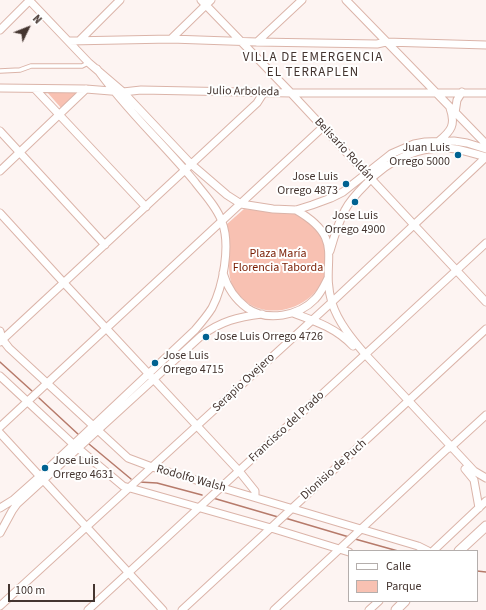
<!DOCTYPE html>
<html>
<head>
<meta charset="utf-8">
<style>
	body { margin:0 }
	#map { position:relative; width:486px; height:610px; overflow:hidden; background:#fdf4f2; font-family:"Source Sans 3",sans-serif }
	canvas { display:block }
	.legend { position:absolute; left:348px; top:550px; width:130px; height:52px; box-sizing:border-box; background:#fff; border:1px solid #b4aeac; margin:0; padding:5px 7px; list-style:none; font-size:12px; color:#443530 }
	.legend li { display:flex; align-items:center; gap:8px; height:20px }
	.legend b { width:20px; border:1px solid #b4aeac }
	.north { position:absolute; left:8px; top:8px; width:40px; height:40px; -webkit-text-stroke:3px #fff; paint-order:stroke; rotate:47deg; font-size:11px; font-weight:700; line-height:16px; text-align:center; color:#443530 }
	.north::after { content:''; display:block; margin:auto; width:14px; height:18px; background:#443530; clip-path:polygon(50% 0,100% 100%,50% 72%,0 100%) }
	.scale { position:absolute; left:8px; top:584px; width:87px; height:18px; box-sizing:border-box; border:2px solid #443530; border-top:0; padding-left:5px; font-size:12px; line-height:14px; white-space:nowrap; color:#443530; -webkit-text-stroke:3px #fff; paint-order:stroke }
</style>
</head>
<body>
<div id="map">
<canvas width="486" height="610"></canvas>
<ul class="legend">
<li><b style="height:5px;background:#fff"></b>Calle</li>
<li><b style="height:11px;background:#f8c1b2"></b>Parque</li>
</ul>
<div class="north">N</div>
<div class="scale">100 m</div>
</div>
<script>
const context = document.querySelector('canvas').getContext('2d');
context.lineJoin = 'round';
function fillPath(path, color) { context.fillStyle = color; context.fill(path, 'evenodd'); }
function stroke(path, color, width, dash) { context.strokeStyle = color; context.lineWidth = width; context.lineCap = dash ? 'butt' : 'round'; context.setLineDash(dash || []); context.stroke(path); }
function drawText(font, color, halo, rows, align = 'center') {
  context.font = font + ' "Source Sans 3",sans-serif'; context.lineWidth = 4; context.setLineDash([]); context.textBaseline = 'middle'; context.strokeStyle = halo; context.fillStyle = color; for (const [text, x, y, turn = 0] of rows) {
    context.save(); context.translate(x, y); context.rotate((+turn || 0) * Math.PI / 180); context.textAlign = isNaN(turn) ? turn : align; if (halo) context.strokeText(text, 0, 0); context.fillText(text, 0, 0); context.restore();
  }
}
fillPath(new Path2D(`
	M47 92 79 93 62 109Z
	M244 209C261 211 285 209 300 216 312 222 321 233 324 246 326 254 328 262 326 270 320 305 272 323 245 301 241 297 236 292 233 287 227 274 230 262 229 248 229 240 228 232 227 224Z`), '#f8c1b2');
stroke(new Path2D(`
	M0 362 32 391
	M39 398 79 435
	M89 444 131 479
	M139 482 157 483 202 495
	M213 498 278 517
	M285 518 349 537
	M355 539 398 551
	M477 571 486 572`), '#b67a6a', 1.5);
const lane = new Path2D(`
	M0 71 20 70 31 66H82L88 63`);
const street = new Path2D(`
	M29 0 89 63 123 92 191 164 227 195 241 204 273 209 296 210 312 205 331 198 343 192 391 154 414 144 425 142 454 141 467 143 486 149
	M201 0 291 93 486 302
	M346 0 486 144
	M0 30 30 0
	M171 39 211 0
	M80 40 120 0
	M69 41 171 39 257 42 377 44 386 42 486 45
	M257 42 302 0
	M0 88 86 89 123 92 141 90 291 93H486
	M35 89 146 207
	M455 113 457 100 462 92
	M0 131 105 245
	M439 141C451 131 456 125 450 108
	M0 171 86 89
	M296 210C348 240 319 260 332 303 338 322 352 339 365 354L474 471 486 478
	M0 213 64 283 239 471 255 491V497
	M330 251C334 237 338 223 345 210 350 200 358 192 366 184 389 159 421 144 456 149 466 151 476 154 486 157
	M223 273C227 287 235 299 247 308 267 322 299 316 315 299 321 293 324 286 328 278
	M293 313C315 321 336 328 353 346
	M0 331 2 339 9 348 128 458 152 467 418 546 428 551
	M0 342 257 103 264 92
	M0 376 73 444 123 486 271 528 349 552
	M0 427 323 127
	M0 433 163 610
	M465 469 474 480 479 508
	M0 508 13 500 40 476 195 330C201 323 207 316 212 308 223 287 231 245 222 222 217 207 204 194 195 182 163 143 126 110 97 69
	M0 533 12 511 17 504 201 336C221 321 238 317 262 314
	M433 551 486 501
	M0 606 332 302 486 157
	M88 610 486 243
	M182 610 486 329
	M274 610 447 449 451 447 486 415
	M369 610 379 601`);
const secondary = new Path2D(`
	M459 551 486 526
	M396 610 405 601`);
stroke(lane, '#dbb4a9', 5.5);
stroke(street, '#dbb4a9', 9);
stroke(secondary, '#dbb4a9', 11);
stroke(lane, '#fff', 3.5);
stroke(street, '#fff', 7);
stroke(secondary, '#fff', 9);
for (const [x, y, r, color] of [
	[458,155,4,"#006291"],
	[346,184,4,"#006291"],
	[355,202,4,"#006291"],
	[206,337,4,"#006291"],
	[155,363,4,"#006291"],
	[45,468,4,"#006291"]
]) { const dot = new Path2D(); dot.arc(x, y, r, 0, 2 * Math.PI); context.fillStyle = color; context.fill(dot); stroke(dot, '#fff', 1.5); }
drawText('12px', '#443530', '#fff', [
	["Julio Arboleda",243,92,1],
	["Belisario Roldán",344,150,47],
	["Serapio Ovejero",244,383,-43],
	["Francisco del Prado",287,427,-43],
	["Dionisio de Puch",334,470,-42],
	["Rodolfo Walsh",191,479,16]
]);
drawText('12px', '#443530', '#fff', [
	["Juan Luis",450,148,"right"],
	["Orrego 5000",450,162,"right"],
	["Jose Luis",338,177,"right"],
	["Orrego 4873",338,191,"right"],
	["Jose Luis",355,216,"center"],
	["Orrego 4900",355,230,"center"],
	["Jose Luis Orrego 4726",214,337],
	["Jose Luis",163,356],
	["Orrego 4715",163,370],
	["Jose Luis",53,461],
	["Orrego 4631",53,475]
], 'left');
drawText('12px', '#791d02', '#fff', [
	["Plaza María",278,254],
	["Florencia Taborda",278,268]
]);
context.letterSpacing = '1px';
drawText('13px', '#443530', '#fff', [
	["VILLA DE EMERGENCIA",313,58],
	["EL TERRAPLEN",313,73]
]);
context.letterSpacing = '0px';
</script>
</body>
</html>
